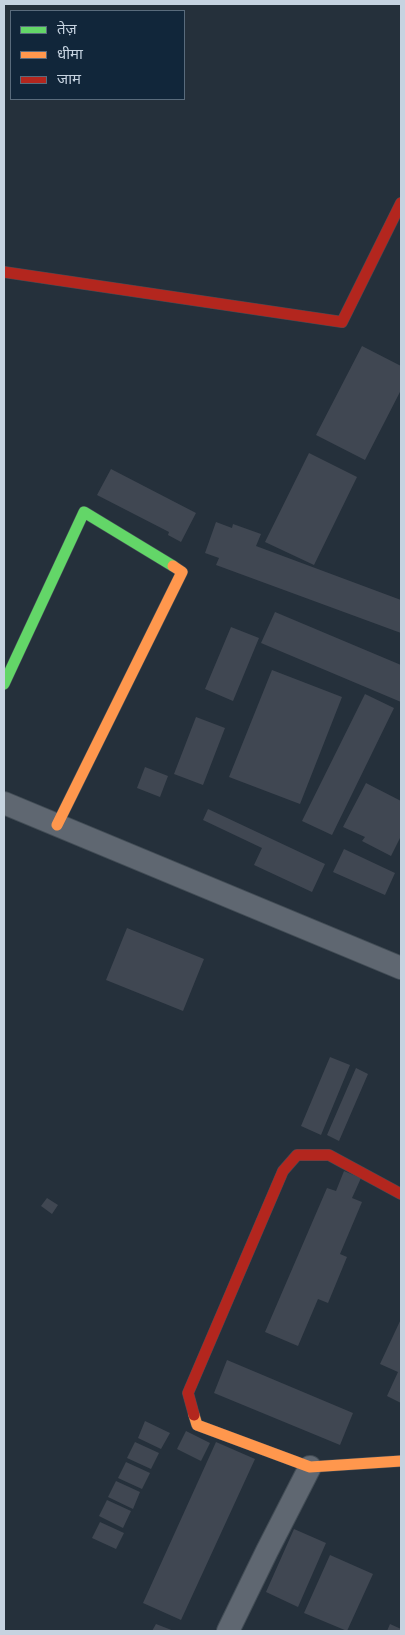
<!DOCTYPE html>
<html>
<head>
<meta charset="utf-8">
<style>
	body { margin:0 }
	#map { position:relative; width:405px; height:1635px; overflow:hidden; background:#25303b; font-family:Quicksand,"Noto Sans Devanagari",sans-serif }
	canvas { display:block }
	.frame { position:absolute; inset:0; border:5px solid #c6d3e0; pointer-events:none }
	.legend { position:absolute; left:10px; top:10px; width:175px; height:90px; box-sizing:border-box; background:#11263a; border:1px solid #596b7c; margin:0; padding:6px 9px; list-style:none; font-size:15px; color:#c6d3e0 }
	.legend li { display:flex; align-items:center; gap:10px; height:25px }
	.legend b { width:25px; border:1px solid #596b7c }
</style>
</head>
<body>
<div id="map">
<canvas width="405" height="1635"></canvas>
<div class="frame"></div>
<ul class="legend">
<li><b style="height:6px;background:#63d668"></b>तेज़</li>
<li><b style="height:6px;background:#ff974d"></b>धीमा</li>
<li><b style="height:6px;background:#b3261e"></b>जाम</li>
</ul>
</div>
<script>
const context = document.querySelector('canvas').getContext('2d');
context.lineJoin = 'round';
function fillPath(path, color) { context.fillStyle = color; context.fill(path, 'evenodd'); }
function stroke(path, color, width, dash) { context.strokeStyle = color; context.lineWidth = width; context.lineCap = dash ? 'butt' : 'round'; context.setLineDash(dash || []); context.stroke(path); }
fillPath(new Path2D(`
	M362 346 401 366V390L365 460 316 435Z
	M309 453 357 477 314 565 265 542Z
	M111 469 196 513 181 542 168 535 169 532 97 495Z
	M216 522 232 528 233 524 261 534 256 546 401 600V633L216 565 219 558 205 553Z
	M275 612 401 665V702L261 643Z
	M231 627 259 638 233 701 205 689Z
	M272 670 342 697 300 804 229 777Z
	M365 694 394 708 332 835 302 821Z
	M196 717 225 728 203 785 174 774Z
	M145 767 168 776 160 797 137 788Z
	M366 783 401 801V836L391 856 362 841 365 837 343 827Z
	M208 809 325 864 312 892 254 865 262 848 203 820Z
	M344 849 395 873 385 895 333 872Z
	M127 928 204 959 183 1011 106 980Z
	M330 1057 350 1065 321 1135 301 1126Z
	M356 1068 368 1074 339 1141 327 1135Z
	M344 1171 361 1178 352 1198 362 1202 340 1254 347 1257 328 1303 318 1299 298 1346 265 1332 327 1188 336 1191Z
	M47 1198 58 1205 52 1214 41 1206Z
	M401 1319V1403L387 1396 398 1372 380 1364Z
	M227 1360 353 1413 340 1445 214 1393Z
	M145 1421 170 1433 161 1449 138 1438Z
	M186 1431 210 1443 201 1461 177 1449Z
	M135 1442 159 1453 151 1469 127 1458Z
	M216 1442 255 1459 181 1620 143 1603Z
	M126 1462 150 1473 142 1489 118 1478Z
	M116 1481 140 1492 133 1509 108 1497Z
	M107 1500 131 1511 123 1528 99 1516Z
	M100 1522 124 1533 116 1549 92 1538Z
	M294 1529 326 1543 298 1607 266 1592Z
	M330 1555 373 1574 347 1631 304 1613Z
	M156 1624 174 1631H152Z
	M390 1624 401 1629V1631H387Z`), '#404752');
const street = new Path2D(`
	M4 803 401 968
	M228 1631 267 1551 310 1467`);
const fast = new Path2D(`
	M4 684 84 512 173 566`);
const slow = new Path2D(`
	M57 825 182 572 173 566
	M194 1415 197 1425 310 1467 401 1461`);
const jam = new Path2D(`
	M4 272 342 322 401 203
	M194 1415 188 1393 283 1171 297 1155H329L401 1194`);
stroke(street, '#434d56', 24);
stroke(fast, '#434d56', 12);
stroke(slow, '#434d56', 12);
stroke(jam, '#434d56', 12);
stroke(street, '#5f6771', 22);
stroke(fast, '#63d668', 11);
stroke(slow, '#ff974d', 11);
stroke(jam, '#b3261e', 11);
</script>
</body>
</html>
